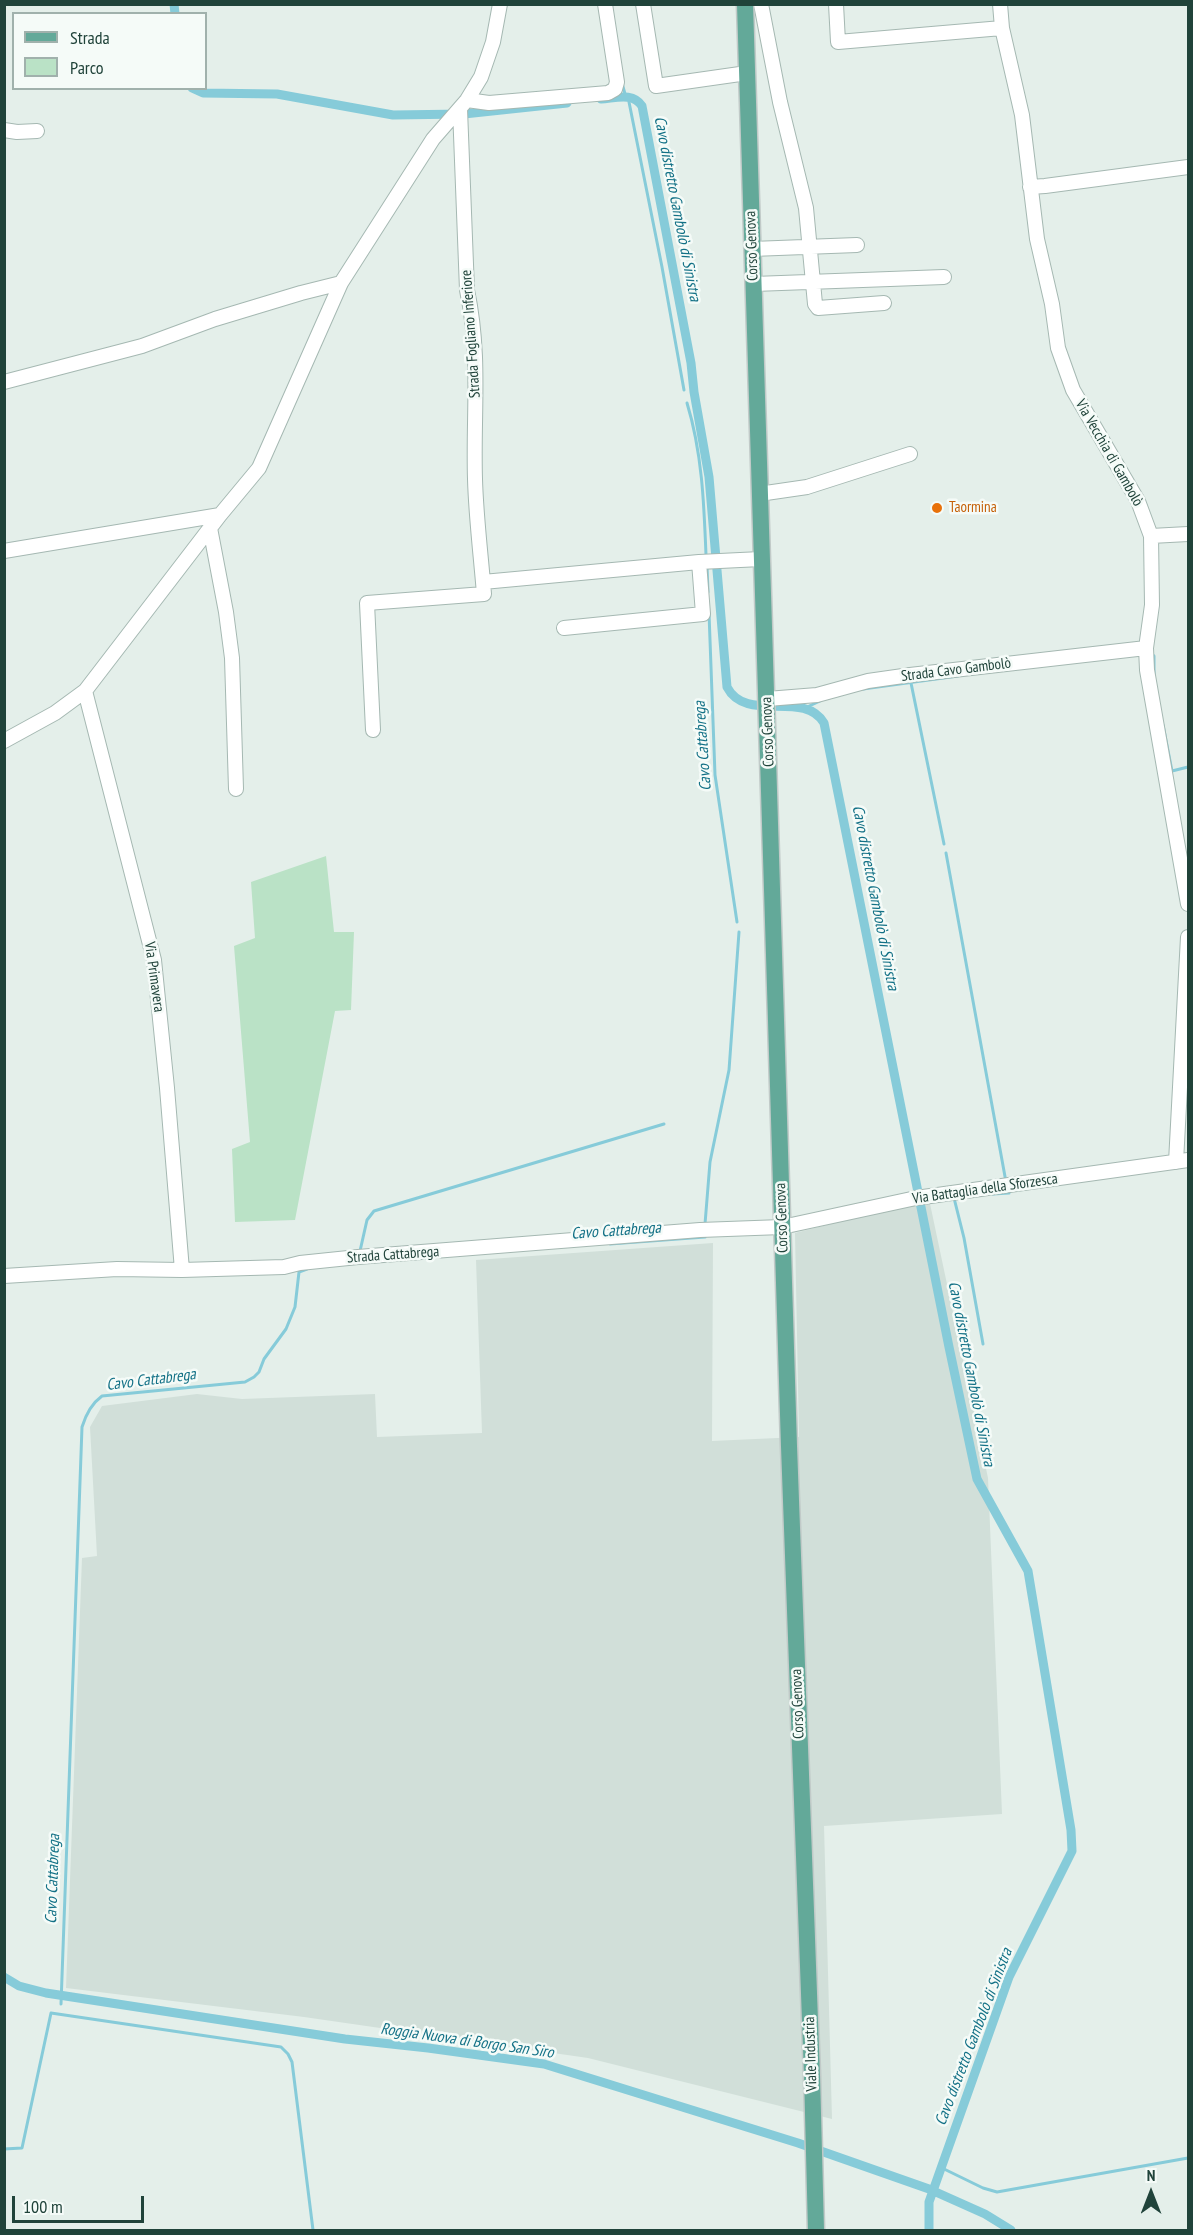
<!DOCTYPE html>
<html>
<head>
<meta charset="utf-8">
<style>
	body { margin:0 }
	#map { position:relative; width:1193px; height:2235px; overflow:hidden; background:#e4efea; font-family:"PT Sans Narrow",sans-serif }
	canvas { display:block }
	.frame { position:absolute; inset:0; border:6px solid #20433a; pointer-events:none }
	.legend { position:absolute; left:12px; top:12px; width:195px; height:78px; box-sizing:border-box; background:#f5fbf8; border:2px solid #a0b1ac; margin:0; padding:8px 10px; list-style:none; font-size:18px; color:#20433a }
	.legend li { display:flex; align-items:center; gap:12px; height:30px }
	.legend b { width:30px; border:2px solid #a0b1ac }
	.north { position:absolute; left:1121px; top:2163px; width:60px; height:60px; -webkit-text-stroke:4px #f5fbf8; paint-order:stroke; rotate:0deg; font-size:16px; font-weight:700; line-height:24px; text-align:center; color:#20433a }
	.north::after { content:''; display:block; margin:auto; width:21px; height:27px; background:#20433a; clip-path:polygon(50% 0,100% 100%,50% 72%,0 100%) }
	.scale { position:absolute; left:12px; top:2196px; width:132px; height:27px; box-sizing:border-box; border:3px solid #20433a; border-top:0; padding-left:8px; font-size:18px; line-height:21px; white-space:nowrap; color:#20433a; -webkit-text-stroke:4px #f5fbf8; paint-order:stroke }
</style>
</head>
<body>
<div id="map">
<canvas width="1193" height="2235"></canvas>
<div class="frame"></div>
<ul class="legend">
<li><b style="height:8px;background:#63a999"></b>Strada</li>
<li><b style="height:16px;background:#bae2c6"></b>Parco</li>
</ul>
<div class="north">N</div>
<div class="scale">100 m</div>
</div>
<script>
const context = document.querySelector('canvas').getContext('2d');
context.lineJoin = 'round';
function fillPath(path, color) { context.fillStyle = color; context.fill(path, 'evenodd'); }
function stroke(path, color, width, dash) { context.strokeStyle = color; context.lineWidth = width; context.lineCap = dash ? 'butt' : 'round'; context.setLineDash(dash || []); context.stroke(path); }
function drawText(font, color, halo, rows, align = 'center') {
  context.font = font + ' "PT Sans Narrow",sans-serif'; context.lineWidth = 5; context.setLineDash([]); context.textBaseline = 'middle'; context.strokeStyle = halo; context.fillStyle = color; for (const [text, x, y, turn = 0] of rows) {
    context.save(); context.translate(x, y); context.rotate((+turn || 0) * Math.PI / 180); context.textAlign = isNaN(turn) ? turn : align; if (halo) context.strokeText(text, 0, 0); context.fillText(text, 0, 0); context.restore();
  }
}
fillPath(new Path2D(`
	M929 1199 988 1478 1002 1814 824 1826 832 2119 588 2058 304 2017 66 1988 82 1558 97 1556 90 1427 102 1406 197 1394 242 1399 375 1394 377 1437 482 1433 476 1260 713 1243 712 1441 799 1437 795 1233Z`), '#d1dfd9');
fillPath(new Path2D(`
	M326 856 334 932H354L351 1010 335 1011 295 1220 235 1222 232 1149 250 1142 234 946 255 938 251 882Z`), '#bae2c6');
stroke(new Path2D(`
	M622 83 625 94
	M629 102 662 267 684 390
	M687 403C702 452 704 503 706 555
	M707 566 708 592
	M709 613 715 775 737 922
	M1151 653 1154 656V674
	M911 683 944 844
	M863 689 958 676
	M805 708 820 701
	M1163 725 1172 771 1188 767
	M946 853 1006 1182
	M993 1194 1009 1193
	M956 1198H954L964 1238 983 1344
	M705 1224 710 1162 729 1070 739 932
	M610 1244 705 1237
	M360 1251 367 1220 374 1211 664 1124
	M61 2004 82 1427C86 1414 91 1404 102 1396L245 1382 254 1377 259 1372 264 1359 286 1329 295 1307 299 1272 307 1269
	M4 2149 22 2148 51 2013 281 2047 288 2054 292 2062 313 2230
	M942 2168 983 2188 997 2192 1188 2158`), '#86cbd9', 3);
stroke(new Path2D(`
	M174 4 175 14
	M192 88 203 93 277 94 393 115 464 114 567 103
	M601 99C616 98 633 92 642 106L691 363 694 392 709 477 727 687C746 724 804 689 824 723L949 1347 977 1479 1028 1571 1071 1830 1072 1851 1009 1977 929 2202V2230
	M4 1977 19 1986 46 1993 345 2039 428 2048 544 2064 798 2143 929 2189 985 2214 1011 2230`), '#86cbd9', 9);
const minor = new Path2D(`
	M643 4 656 86 747 73
	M761 4 780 102 806 208 815 304 818 308 884 303
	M836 4 838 42 1002 28
	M1000 4 1002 28 1022 115 1037 239 1052 304 1058 348 1073 390 1138 501 1151 536 1152 605 1146 648 1147 670 1188 904
	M467 100 489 103 608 93 615 89 617 82 605 4
	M4 130 17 132 37 131
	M1030 187 1045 186 1188 167
	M752 249 857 245
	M754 284 944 277
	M4 382 142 346 215 319 301 293 341 283
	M759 494 807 487 910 454
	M210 528 226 612 232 658 236 789
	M1151 536 1188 534
	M4 551 220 515
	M483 582 699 562 761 559
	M564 628 703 614 699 562
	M85 691 154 960 167 1088 182 1270
	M767 699 817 695 868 681 910 675 1146 648
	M373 730 367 603 484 594C481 556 476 517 475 479 473 413 481 356 467 290L460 109
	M4 741 55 713 85 691 220 515 259 468 341 283 433 139 467 100 481 77 493 42 500 4
	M1176 1162 1188 937
	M4 1276 117 1269 182 1270 284 1267 300 1263 358 1257 700 1230 782 1227 916 1198 1188 1160`);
const major = new Path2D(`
	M745 4 789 1446 812 2075 816 2230`);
stroke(minor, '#a5b8b2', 16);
stroke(major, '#c1cac8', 19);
stroke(minor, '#fff', 14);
stroke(major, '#63a999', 16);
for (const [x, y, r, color] of [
	[937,508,6,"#e8710a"]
]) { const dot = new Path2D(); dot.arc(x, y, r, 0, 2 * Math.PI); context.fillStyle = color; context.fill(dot); stroke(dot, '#f5fbf8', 2); }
drawText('15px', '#20433a', '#f5fbf8', [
	["Corso Genova",752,246,-92],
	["Strada Fogliano Inferiore",471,334,-94],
	["Via Vecchia di Gambolò",1109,453,60],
	["Strada Cavo Gambolò",956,670,-7],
	["Corso Genova",768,732,-92],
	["Via Primavera",154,977,82],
	["Via Battaglia della Sforzesca",985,1189,-8],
	["Corso Genova",782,1218,-92],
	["Strada Cattabrega",393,1255,-4],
	["Corso Genova",798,1704,-92],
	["Viale Industria",811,2054,-92]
]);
drawText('15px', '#c56008', '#f5fbf8', [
	["Taormina",949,508]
], 'left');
drawText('italic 16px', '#137186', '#f5fbf8', [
	["Cavo distretto Gambolò di Sinistra",677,209,79],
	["Cavo Cattabrega",703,746,-94],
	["Cavo distretto Gambolò di Sinistra",875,898,79],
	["Cavo Cattabrega",616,1231,-4],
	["Cavo distretto Gambolò di Sinistra",971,1374,79],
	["Cavo Cattabrega",151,1380,-7],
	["Cavo Cattabrega",53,1879,-88],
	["Cavo distretto Gambolò di Sinistra",974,2037,-69],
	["Roggia Nuova di Borgo San Siro",467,2041,8]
]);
</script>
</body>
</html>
